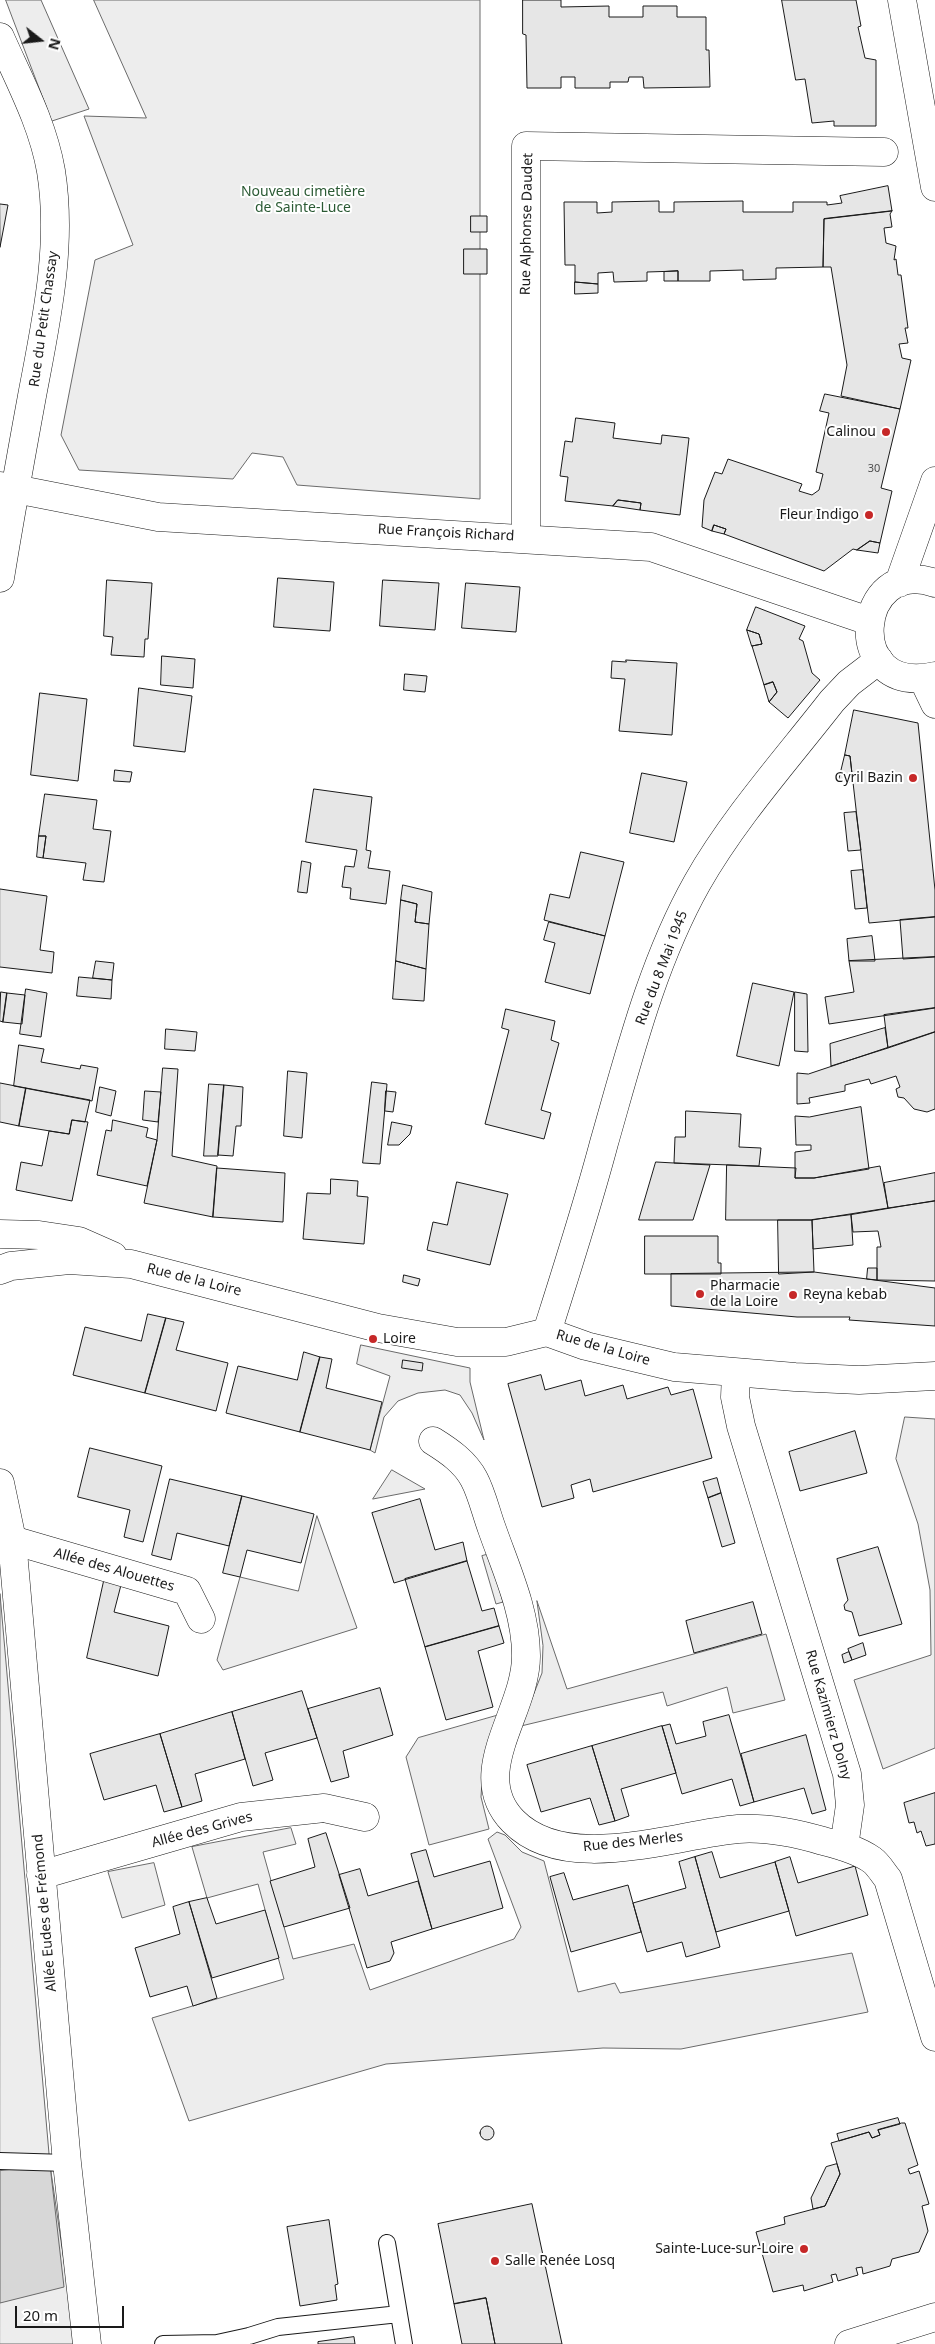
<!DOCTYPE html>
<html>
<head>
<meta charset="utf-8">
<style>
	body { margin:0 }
	#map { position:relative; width:935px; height:2344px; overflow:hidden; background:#fff; font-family:"Noto Sans",sans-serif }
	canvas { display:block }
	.north { position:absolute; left:15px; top:15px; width:50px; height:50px; -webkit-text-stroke:4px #fff; paint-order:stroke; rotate:106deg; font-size:14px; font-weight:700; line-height:20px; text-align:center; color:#1a1a1a }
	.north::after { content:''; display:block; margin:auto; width:18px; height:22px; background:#1a1a1a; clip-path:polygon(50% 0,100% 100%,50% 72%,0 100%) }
	.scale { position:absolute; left:15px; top:2306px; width:109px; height:22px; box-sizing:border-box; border:2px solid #1a1a1a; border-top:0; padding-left:6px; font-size:15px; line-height:18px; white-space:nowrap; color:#1a1a1a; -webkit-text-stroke:4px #fff; paint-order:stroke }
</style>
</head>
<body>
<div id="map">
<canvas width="935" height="2344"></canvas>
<div class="north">N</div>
<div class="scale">20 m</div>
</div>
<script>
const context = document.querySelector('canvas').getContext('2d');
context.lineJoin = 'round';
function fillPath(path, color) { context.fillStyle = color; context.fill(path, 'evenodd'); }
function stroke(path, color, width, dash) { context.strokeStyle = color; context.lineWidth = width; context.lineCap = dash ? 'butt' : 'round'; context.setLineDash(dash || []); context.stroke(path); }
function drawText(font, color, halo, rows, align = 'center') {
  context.font = font + ' "Noto Sans",sans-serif'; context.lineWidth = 4; context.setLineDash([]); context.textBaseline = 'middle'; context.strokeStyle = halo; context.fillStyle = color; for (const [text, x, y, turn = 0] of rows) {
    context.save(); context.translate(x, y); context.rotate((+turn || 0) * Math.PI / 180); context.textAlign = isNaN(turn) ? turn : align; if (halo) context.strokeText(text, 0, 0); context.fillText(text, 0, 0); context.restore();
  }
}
const built = new Path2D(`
	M6 0H41L89 109 52 121Z
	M94 0H480V499L297 485 283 457 252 453 233 479 79 470 61 435 95 260 133 245 84 116 146 118Z
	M361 1345 470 1368V1382L484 1440 472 1413 460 1395 445 1390 418 1393 398 1401 384 1417 375 1453 370 1450 390 1376 357 1364Z
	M905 1417 935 1419V1748L883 1769 854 1680 931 1655 930 1590 918 1524 896 1459Z
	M392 1470 425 1489 373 1499Z
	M317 1516 357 1628 223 1670 217 1660 240 1577 298 1591Z
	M490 1554 503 1602 496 1604 482 1556Z
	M0 1594 50 2165 76 2344H0Z
	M537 1601 567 1689 766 1634 785 1700 733 1713 727 1687 667 1706 663 1692 521 1726 542 1673 543 1646Z
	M499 1715 483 1766 481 1797 489 1829 429 1845 406 1757 418 1738Z
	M291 1828 296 1844 263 1852 293 1959 354 1944 370 1990 514 1939 521 1927 488 1839 497 1832 505 1835 522 1852 544 1861 578 1992 615 1983 620 1993 852 1953 868 2012 681 2049 603 2048 386 2064 189 2121 152 2018 284 1979 258 1884 207 1898 192 1847Z
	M154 1863 165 1905 122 1918 108 1872Z`);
fillPath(built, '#ededed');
stroke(built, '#6a6a6a', 1);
const water = new Path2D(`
	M50 2165 64 2287 0 2303V2171Z`);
fillPath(water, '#d7d7d7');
stroke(water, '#6a6a6a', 1);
const building = new Path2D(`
	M523 0H561V7L609 6V17H643V6H677V17H706V50H709L710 87 644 88 643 77H629L628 82H610V88H575V77H561V88H527L526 35 523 34Z
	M782 0H856L861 26 858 27 865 58 876 60V126H834V121L812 123 805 79 796 80Z
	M888 186 892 211 824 219 823 267 776 268V279L743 280V270L710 271V281H678V271L647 272V281L614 282 613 272 598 273V284L575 282V265H565L564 202H597V213L612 212V202L659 201V212H674V202L743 201V212H793V202H827V205L842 203 840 196Z
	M0 204 8 205 0 247Z
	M892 211 890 214 892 227 884 228 886 243 896 246 894 260 896 259 898 275H901L908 328H905L908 343 899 344 902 358 911 360 900 409 841 396 847 365 831 267H823L824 219Z
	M471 216H487V232H471Z
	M464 249H487V274H464Z
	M678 271V281H664V272Z
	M575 282 598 284V293L575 294Z
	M825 394 900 409 881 488 892 491 880 543 870 541 857 550 853 549 824 571 724 534 726 529 714 525 712 531 702 527 704 500 715 472 722 474 728 459 802 484 799 491 812 495 819 490 823 474 816 472 829 413 820 411Z
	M576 418 615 423 613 438 661 444 662 435 689 438 680 515 640 510 641 503 618 500 613 506 565 501 568 477 560 476 565 441 572 442Z
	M618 500 641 503 640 510 613 506Z
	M714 525 726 529 724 534 712 531Z
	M870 541 880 543 878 553 857 550Z
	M278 578 334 582 330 631 274 627Z
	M107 580 152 583 148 639H145L144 657 111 655 113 637 104 636Z
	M383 580 439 583 435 630 380 626Z
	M466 583 520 587 516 632 462 628Z
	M756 607 805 626 799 639 803 641 812 673 820 680 788 718 769 702 777 692 773 682 764 685 752 646 762 644 759 634 747 630Z
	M747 630 759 634 762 644 752 646Z
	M162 656 195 659 193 688 161 685Z
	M626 660 677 663 672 735 619 731 625 679 611 678 612 661 626 662Z
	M405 674 427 676 425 692 404 690Z
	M773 682 777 692 769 702 764 685Z
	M139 688 192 696 185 752 134 746Z
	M40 693 87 699 78 781 31 775Z
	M854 710 918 723 935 890V917L869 923 850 756 845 755Z
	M845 755 850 756 853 783 839 780Z
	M115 770 132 772 130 782 114 781Z
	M642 773 687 782 674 842 630 833Z
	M314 789 372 797 366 850 371 851 368 868 390 871 386 904 350 899 351 888 342 887 345 866 354 867 357 850 306 842Z
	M45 794 97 800 93 829 111 831 104 882 83 880 86 863 43 858 46 836H39Z
	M856 812 861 850 848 851 844 813Z
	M39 836H46L43 858 37 857Z
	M581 852 624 862 605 936 544 920 550 894 569 898Z
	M302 861 311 863 307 893 298 892Z
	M863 870 867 908 855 909 851 871Z
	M403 885 432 892 429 924 415 922 417 904 401 900Z
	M0 889 47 896 40 950 54 952 52 973 0 967Z
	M401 900 417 904 415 922 429 924 426 969 396 961Z
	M935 917V957L903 959 900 920Z
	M549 922 605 936 590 994 545 982 555 943 544 940Z
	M872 936 875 961H849L847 939Z
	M935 957V1008L829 1024 825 997 854 992 849 961Z
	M96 961 114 963 112 980 93 978Z
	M396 961 426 969 424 1001 393 999Z
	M79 977 112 980 111 999 77 996Z
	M753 983 794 992 779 1066 737 1056Z
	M26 989 47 993 41 1037 20 1034Z
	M1 992 7 993 3 1022 0 1021Z
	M795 992 807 994 808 1052 795 1051Z
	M7 993 25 995 22 1024 3 1022Z
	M935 1008V1032L888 1048 884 1015Z
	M506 1009 555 1021 551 1040 559 1043 541 1110 551 1113 544 1139 485 1124 509 1030 502 1028Z
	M885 1028 888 1048 831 1066 830 1044Z
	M166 1029 197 1032 195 1051 165 1049Z
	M935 1032V1109L927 1112 914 1109 904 1098 898 1097 896 1089 900 1087 896 1076 871 1084 869 1079 845 1085V1091L809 1098 810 1103 797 1104V1073L808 1074Z
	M19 1045 44 1049 41 1062 80 1069 81 1065 98 1068 92 1101 14 1086Z
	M163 1068 178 1069 172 1156 217 1166 213 1217 144 1203 157 1140Z
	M288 1071 307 1073 302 1138 284 1136Z
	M372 1082 387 1084 380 1164 363 1163Z
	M0 1083 26 1088 19 1126 0 1122Z
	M209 1084 224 1085 218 1156H204Z
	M224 1085 243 1087 241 1126H236L233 1156 218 1155Z
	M100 1087 116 1091 111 1116 96 1112Z
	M26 1088 90 1100 85 1122 72 1120 69 1134 19 1126Z
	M145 1091 161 1092 158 1122 143 1120Z
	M386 1091 396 1092 393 1112 385 1111Z
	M861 1107 869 1169 814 1178H795V1152L811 1150V1145H796L795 1116 809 1117Z
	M686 1111 741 1114 739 1147 761 1148 759 1166 674 1163 675 1137H685Z
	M72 1120 88 1122 72 1201 16 1190 21 1162 42 1166 49 1131 69 1134Z
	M113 1120 148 1128 146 1137 157 1140 147 1186 97 1175 106 1130 111 1131Z
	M392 1122 412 1126 410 1134 399 1145H388Z
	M656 1162 710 1165 693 1220H639Z
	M727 1165 796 1168 795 1178H814L880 1166 888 1208 812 1220H726Z
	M217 1168 285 1173 283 1222 213 1217Z
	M935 1173V1201L888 1208 884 1183Z
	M331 1179 358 1181 357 1196 368 1197 364 1244 303 1239 307 1193 330 1194Z
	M457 1182 508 1194 490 1265 427 1250 433 1222 447 1225Z
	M935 1201V1281L877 1280V1247H881L878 1231 853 1232 851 1215Z
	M851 1215 853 1245 813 1249 812 1220Z
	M778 1220H812L814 1272 779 1274Z
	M645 1236H718V1263H721V1274H645Z
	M868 1268H877V1280L867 1279Z
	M814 1272 935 1288V1326L849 1320 850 1317H797L671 1306V1274Z
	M404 1275 420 1279 418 1286 403 1282Z
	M148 1314 166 1318 145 1393 73 1375 85 1327 141 1341Z
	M166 1318 184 1322 176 1350 228 1363 216 1411 145 1393Z
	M304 1352 320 1357 300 1432 226 1413 238 1366 297 1380Z
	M320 1357 332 1359 326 1388 382 1402 370 1450 300 1432Z
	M403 1360 423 1363 422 1371 402 1368Z
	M541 1375 545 1390 581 1380 585 1396 623 1385 627 1399 668 1387 671 1395 693 1389 712 1458 593 1492 590 1479 571 1485 574 1498 542 1507 508 1384Z
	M855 1431 867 1473 800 1491 789 1452Z
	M90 1448 162 1466 143 1542 124 1537 130 1510 78 1497Z
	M717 1478 721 1493 708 1498 703 1482Z
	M170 1479 242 1496 229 1546 177 1533 171 1560 152 1555Z
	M721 1493 735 1543 722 1547 708 1498Z
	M242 1496 314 1514 301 1563 247 1550 240 1577 223 1573Z
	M420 1499 435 1550 463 1542 467 1561 394 1583 372 1513Z
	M878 1547 902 1624 859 1636 852 1612 845 1610 844 1605 848 1600 837 1559Z
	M467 1561 482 1611 494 1608 499 1626 425 1647 405 1579Z
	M104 1581 121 1585 114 1612 169 1626 158 1676 87 1658Z
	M753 1602 762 1634 694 1653 686 1621Z
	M499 1626 504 1643 478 1651 493 1707 446 1720 425 1647Z
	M863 1643 866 1655 852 1660 848 1649Z
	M849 1652 852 1660 844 1663 842 1655Z
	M380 1688 393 1735 343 1751 349 1777 331 1782 308 1709Z
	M302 1691 317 1738 265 1753 273 1780 253 1786 232 1712Z
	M232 1712 245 1759 195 1774 202 1801 182 1807 160 1734Z
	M729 1715 754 1802 740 1806 732 1779 682 1794 662 1726 670 1724 676 1744 706 1736 703 1722Z
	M662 1726 676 1773 621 1789 629 1816 615 1821 592 1746Z
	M160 1734 182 1807 164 1812 156 1785 104 1800 90 1754Z
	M806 1735 826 1810 812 1814 804 1788 754 1802 741 1754Z
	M592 1746 615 1821 599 1825 590 1798 541 1812 527 1765Z
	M935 1793V1844L926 1846 921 1831 917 1833 914 1822 909 1823 904 1803Z
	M326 1833 350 1908 284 1927 270 1881 315 1867 308 1839Z
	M426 1850 434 1877 490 1861 503 1908 432 1929 411 1854Z
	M712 1852 720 1878 775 1862 789 1911 716 1932 695 1857Z
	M695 1857 720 1947 686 1957 682 1942 647 1952 633 1903 686 1888 679 1862Z
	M790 1857 798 1883 855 1866 868 1915 796 1936 775 1862Z
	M360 1869 368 1896 418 1881 432 1929 391 1942 394 1953 390 1961 367 1968 339 1875Z
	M564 1873 573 1900 628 1885 641 1932 571 1952 550 1877Z
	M207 1898 216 1924 265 1910 279 1958 212 1978 189 1902Z
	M189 1902 217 1998 193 2006 187 1986 150 1997 135 1948 180 1934 173 1907Z
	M898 2118 900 2124 878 2130 880 2135 872 2138 869 2132 839 2141 837 2134Z
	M902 2123H905L918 2165 908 2169 910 2174 919 2171 929 2204 922 2206 928 2231 919 2252 892 2259 890 2266 863 2274 862 2267 856 2268 858 2275 838 2281 836 2274 831 2275 833 2282 804 2291 803 2285 773 2292 756 2232 785 2224 784 2217 825 2206 840 2174 831 2143 869 2132 872 2138 880 2135 878 2130Z
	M480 2133a7 7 0 1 1 14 0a7 7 0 1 1-14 0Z
	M837 2164 840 2174 825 2206 813 2209 811 2198 826 2167Z
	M532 2204 562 2344H495L486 2298 454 2304 438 2224Z
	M329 2220 338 2284 335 2285 337 2300 300 2306 287 2227Z
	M486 2298 495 2344H462L454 2304Z
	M354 2337 355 2344H318V2342Z`);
fillPath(building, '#e6e6e6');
stroke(building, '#1a1a1a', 1);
const lane = new Path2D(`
	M0 2161 67 2163
	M387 2243 404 2344
	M163 2344 217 2343 249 2336 278 2327 399 2314`);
const street = new Path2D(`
	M0 37C19 80 43 124 51 171 63 246 46 322 32 396 21 456 10 517 0 578
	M0 486 158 517 651 547 869 621
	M526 538V146L884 152
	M547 1332C567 1269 587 1207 604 1143 629 1056 652 963 697 883 734 818 786 760 832 701L849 683 879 660
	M736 1373 735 1397 741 1426 847 1774 850 1805 844 1847
	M433 1441C449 1451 465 1462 474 1479 482 1494 486 1513 492 1529 506 1569 526 1612 526 1655 527 1711 466 1773 513 1821 566 1875 672 1835 738 1829 766 1827 796 1833 823 1841 839 1845 858 1850 872 1860 878 1864 883 1873 888 1879L935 2037
	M0 1483 12 1540 67 2163 87 2344
	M12 1540 187 1591 201 1619
	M41 1875 241 1817 324 1808 365 1817
	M849 2344 935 2317`);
const secondary = new Path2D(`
	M902 0 935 187
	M899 583 935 481
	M935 583C855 555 841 698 935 676
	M923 679 935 704
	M0 1234 39 1235 79 1241 113 1256
	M0 1270 11 1266 69 1260 131 1264 378 1328 457 1342H506L547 1332 586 1346 674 1367 795 1377 859 1380 935 1376`);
stroke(lane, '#1a1a1a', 18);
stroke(street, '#1a1a1a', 29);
stroke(secondary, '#1a1a1a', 29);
stroke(lane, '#fff', 16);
stroke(street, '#fff', 28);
stroke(secondary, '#fff', 28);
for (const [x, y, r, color] of [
	[886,432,5,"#c62828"],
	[869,515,5,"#c62828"],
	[913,778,5,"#c62828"],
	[700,1294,5,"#c62828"],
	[793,1295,5,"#c62828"],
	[373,1339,5,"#c62828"],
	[804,2249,5,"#c62828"],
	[495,2261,5,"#c62828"]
]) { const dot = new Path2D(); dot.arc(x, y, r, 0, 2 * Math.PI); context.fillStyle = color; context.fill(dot); stroke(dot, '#fff', 2); }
drawText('11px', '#4d4d4d', null, [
	["30",874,469]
]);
drawText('14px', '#2b5a34', '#fff', [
	["Nouveau cimetière",303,192],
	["de Sainte-Luce",303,208]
]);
drawText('14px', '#1a1a1a', '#fff', [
	["Rue Alphonse Daudet",527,224,-89],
	["Rue du Petit Chassay",44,319,-82],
	["Rue François Richard",446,533,3],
	["Rue du 8 Mai 1945",662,968,-69],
	["Rue de la Loire",194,1280,14],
	["Rue de la Loire",603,1348,16],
	["Allée des Alouettes",114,1570,16],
	["Rue Kazimierz Dolny",828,1715,74],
	["Allée des Grives",202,1830,-15],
	["Rue des Merles",633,1842,-6],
	["Allée Eudes de Frémond",45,1913,-95]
]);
drawText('14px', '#1a1a1a', '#fff', [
	["Calinou",876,432],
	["Fleur Indigo",859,515],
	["Cyril Bazin",903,778],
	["Pharmacie",710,1286,"left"],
	["de la Loire",710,1302,"left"],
	["Reyna kebab",803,1295,"left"],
	["Loire",383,1339,"left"],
	["Sainte-Luce-sur-Loire",794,2249],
	["Salle Renée Losq",505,2261,"left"]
], 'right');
</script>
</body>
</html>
